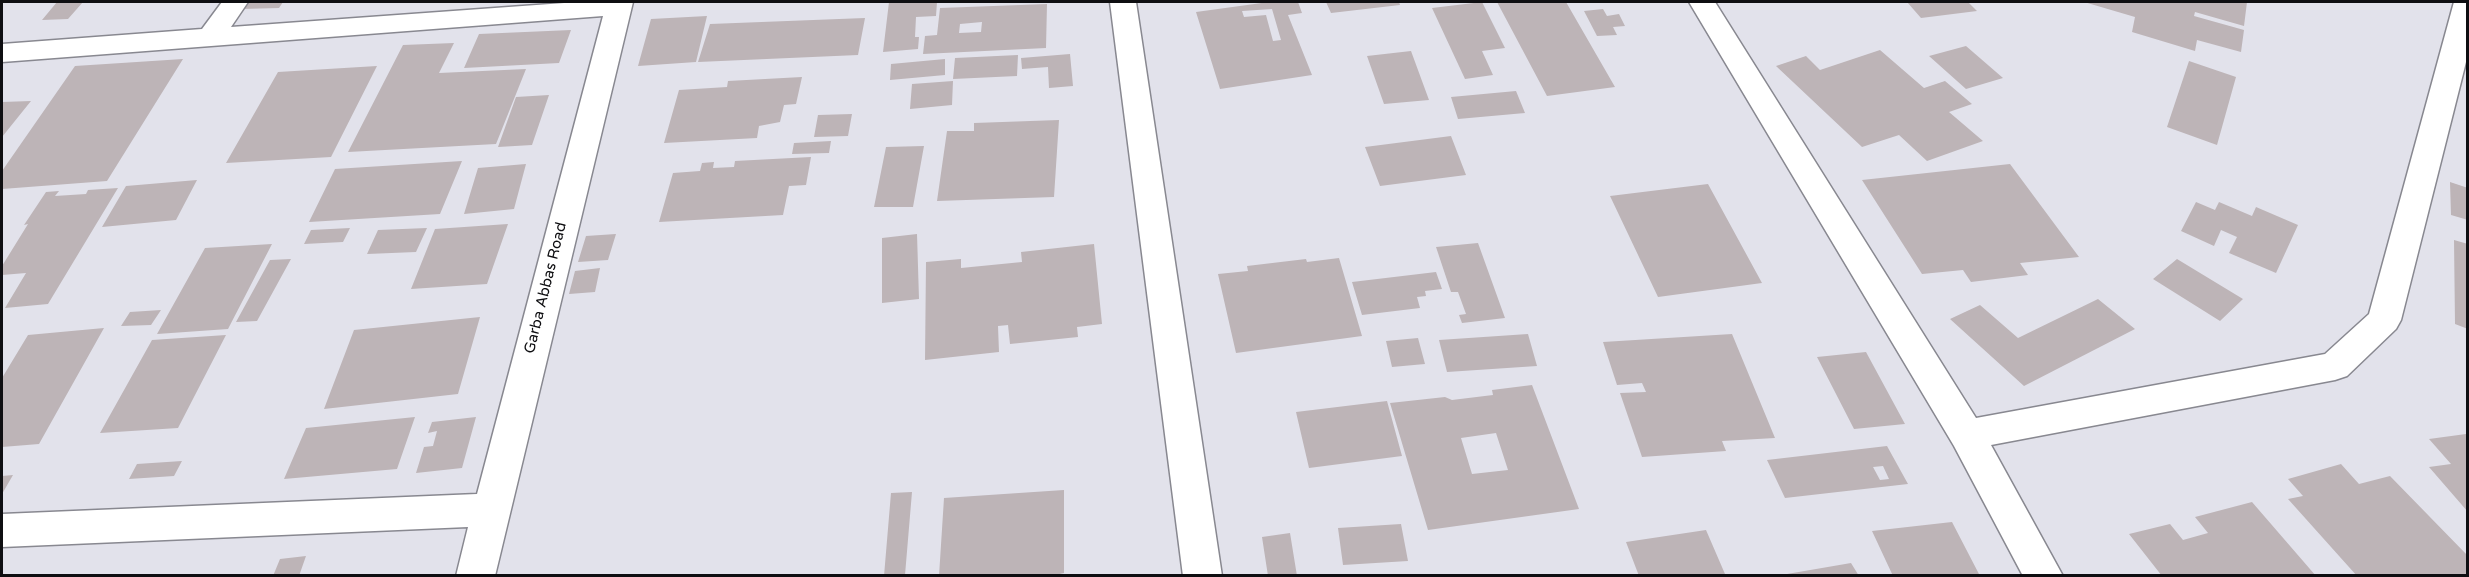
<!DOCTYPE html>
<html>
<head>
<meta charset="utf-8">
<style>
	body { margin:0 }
	#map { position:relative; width:2469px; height:577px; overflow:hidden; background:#e2e2eb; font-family:"Varela Round",sans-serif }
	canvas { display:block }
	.frame { position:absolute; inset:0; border:3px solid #0e0e11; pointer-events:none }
</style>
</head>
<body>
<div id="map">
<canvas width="2469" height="577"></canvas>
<div class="frame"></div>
</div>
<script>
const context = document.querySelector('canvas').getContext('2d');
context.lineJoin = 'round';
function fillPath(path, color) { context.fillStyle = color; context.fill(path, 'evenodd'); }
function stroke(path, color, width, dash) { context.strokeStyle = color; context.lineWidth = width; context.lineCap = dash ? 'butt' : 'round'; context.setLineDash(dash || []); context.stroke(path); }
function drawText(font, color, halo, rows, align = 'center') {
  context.font = font + ' "Varela Round",sans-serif'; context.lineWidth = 5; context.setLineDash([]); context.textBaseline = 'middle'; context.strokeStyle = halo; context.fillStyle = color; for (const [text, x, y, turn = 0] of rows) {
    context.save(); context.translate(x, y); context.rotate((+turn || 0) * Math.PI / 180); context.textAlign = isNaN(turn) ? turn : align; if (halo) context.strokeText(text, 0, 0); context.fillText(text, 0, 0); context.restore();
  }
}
fillPath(new Path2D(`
	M57 2H83L68 19 42 20Z
	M246 2H283L279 8 241 9Z
	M889 2H937L936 16 916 17 915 37H919L918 49 883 52Z
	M1269 2H1298L1302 13 1288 15 1312 75 1220 89 1196 12ZM1272 9 1281 40 1273 41 1266 15 1244 17 1242 11Z
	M1326 2H1399L1400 5 1331 13Z
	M1482 2 1505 48 1482 51 1493 75 1465 79 1432 8Z
	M1497 2H1566L1615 87 1547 96Z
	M1907 2H1968L1977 11 1921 18Z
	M2084 2H2247L2244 26 2195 12 2194 16 2244 30 2241 52 2197 40 2195 51 2132 32 2135 17Z
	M1047 4 1046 48 923 54 925 36 937 35 940 8ZM982 22 981 32 959 33 960 24Z
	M1603 9 1607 16 1619 14 1625 26 1613 27 1617 35 1597 36 1584 11Z
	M707 16 696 62 638 66 651 19Z
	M865 18 858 55 698 62 710 24Z
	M571 30 559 63 464 68 479 34Z
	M454 43 439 73 526 69 496 144 348 152 403 45Z
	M1966 46 2003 78 1966 89 1929 56Z
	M1880 50 1924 88 1945 81 1972 104 1949 112 1983 141 1927 161 1899 135 1862 147 1776 66 1806 56 1820 70Z
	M1411 51 1429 100 1384 104 1367 56Z
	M1070 54 1073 86 1049 88 1048 67 1022 69 1021 58Z
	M1018 55 1017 76 953 79 955 58Z
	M183 59 107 181 2 189V171L75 66Z
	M945 59V75L890 80 891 64Z
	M2189 61 2236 77 2217 145 2167 127Z
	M377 66 331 157 226 163 278 72Z
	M802 77 796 104 784 105 780 122 759 126 757 138 664 143 679 90 727 87 728 81Z
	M953 81 952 105 910 109 912 84Z
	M1516 91 1525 113 1458 119 1451 97Z
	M549 95 532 145 498 147 516 97Z
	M31 101 2 137V102Z
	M852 114 848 136 814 137 818 115Z
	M1059 120 1054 197 937 201 947 131H974V123Z
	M1451 136 1466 175 1380 186 1365 147Z
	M831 141 829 153 792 154 794 143Z
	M924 146 913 207H874L886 147Z
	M811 157 806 185 789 186 783 215 659 222 673 173 700 171 702 163 714 162 713 168 734 167 735 161Z
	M462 161 440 214 309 222 335 169Z
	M526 164 514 209 464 214 478 168Z
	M2010 164 2079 257 2020 263 2028 275 1971 282 1963 270 1922 274 1862 180Z
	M197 180 176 220 102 227 126 186Z
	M2450 182 2468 188V220L2451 215Z
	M1708 184 1762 283 1658 297 1610 196Z
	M118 188 48 304 5 308 26 273 2 275V266L28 224 24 225 46 192 59 191 55 196 86 194 88 190Z
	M2196 202 2215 210 2219 202 2252 216 2256 207 2298 225 2276 273 2229 253 2237 237 2221 230 2214 246 2181 231Z
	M508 224 487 284 411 289 435 229Z
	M350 228 343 242 304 244 311 230Z
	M427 228 416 252 367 254 378 230Z
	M616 234 608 260 578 262 586 236Z
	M917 234 919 299 882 303V238Z
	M2454 240 2468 244V329L2455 324Z
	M1478 243 1505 318 1462 323 1459 315 1466 314 1458 292H1451L1436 247Z
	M272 244 228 329 157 334 205 248Z
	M1094 244 1102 324 1077 327 1078 337 1010 344 1008 325 998 326 999 352 925 360 926 262 961 259V268L1022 262 1021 252Z
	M1339 258 1362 336 1236 353 1218 274 1248 271 1247 266 1306 259 1307 262Z
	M291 259 257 321 236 322 270 260Z
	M2177 259 2243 299 2220 321 2153 279Z
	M600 268 595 292 569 294 575 271Z
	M1436 272 1442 289 1425 291 1426 296 1417 297 1420 308 1362 315 1352 282Z
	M2098 299 2135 329 2024 386 1950 319 1980 305 2018 338Z
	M161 310 151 325 121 326 130 312Z
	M480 317 458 394 324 409 354 330Z
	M104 328 39 444 2 447V378L28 335Z
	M1528 334 1537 366 1447 372 1439 340Z
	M1732 334 1775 438 1722 441 1726 451 1642 457 1620 393 1646 392 1642 383 1617 385 1603 342Z
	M226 335 178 428 100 433 152 340Z
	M1418 338 1425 364 1392 367 1386 341Z
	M1866 352 1905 424 1854 429 1817 357Z
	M1532 385 1579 509 1428 530 1390 403 1445 397 1452 400 1493 395 1492 390ZM1496 433 1508 470 1472 474 1461 438Z
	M1387 401 1402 456 1309 468 1296 412Z
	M415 417 397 469 284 479 306 428Z
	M476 417 462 468 416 473 424 447 433 446 437 431 428 433 432 422Z
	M2466 434 2468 435V512L2429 467 2451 464 2429 439Z
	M1887 446 1908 484 1785 498 1767 460ZM1883 466 1889 479 1880 480 1873 467Z
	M182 461 174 476 129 479 137 464Z
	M2341 464 2359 484 2390 476 2468 556V576H2357L2288 499 2303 496 2288 479Z
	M13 475 2 494V476Z
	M1064 490V573L1051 576H939L944 498Z
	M912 492 905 575 884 576 891 493Z
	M2252 502 2316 576H2162L2129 534 2170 524 2183 540 2208 533 2195 517Z
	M1952 522 1980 576H1893L1872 531Z
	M1401 524 1408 561 1343 565 1338 528Z
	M1706 530 1725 574 1639 576 1626 542Z
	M1290 533 1297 576H1268L1262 537Z
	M306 556 299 576H273L280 559Z
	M1851 563 1859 576H1787V574Z`), '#bdb4b7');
const minor = new Path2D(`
	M222 2H248L231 27 578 2H633L495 576H456L468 527 2 547V514L477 494 603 16 2 62V44L202 29Z
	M1110 2H1136L1222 576H1183Z
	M1689 2H1715L1976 418 2325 354 2369 314 2454 2H2468V54L2401 320 2396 329 2347 376 2335 380 1991 445 2063 576H2023L1954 446Z`);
stroke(minor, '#888890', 3);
fillPath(minor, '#fff');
drawText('15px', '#0e0e11', '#fff', [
	["Garba Abbas Road",546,288,-76]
]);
</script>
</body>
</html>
